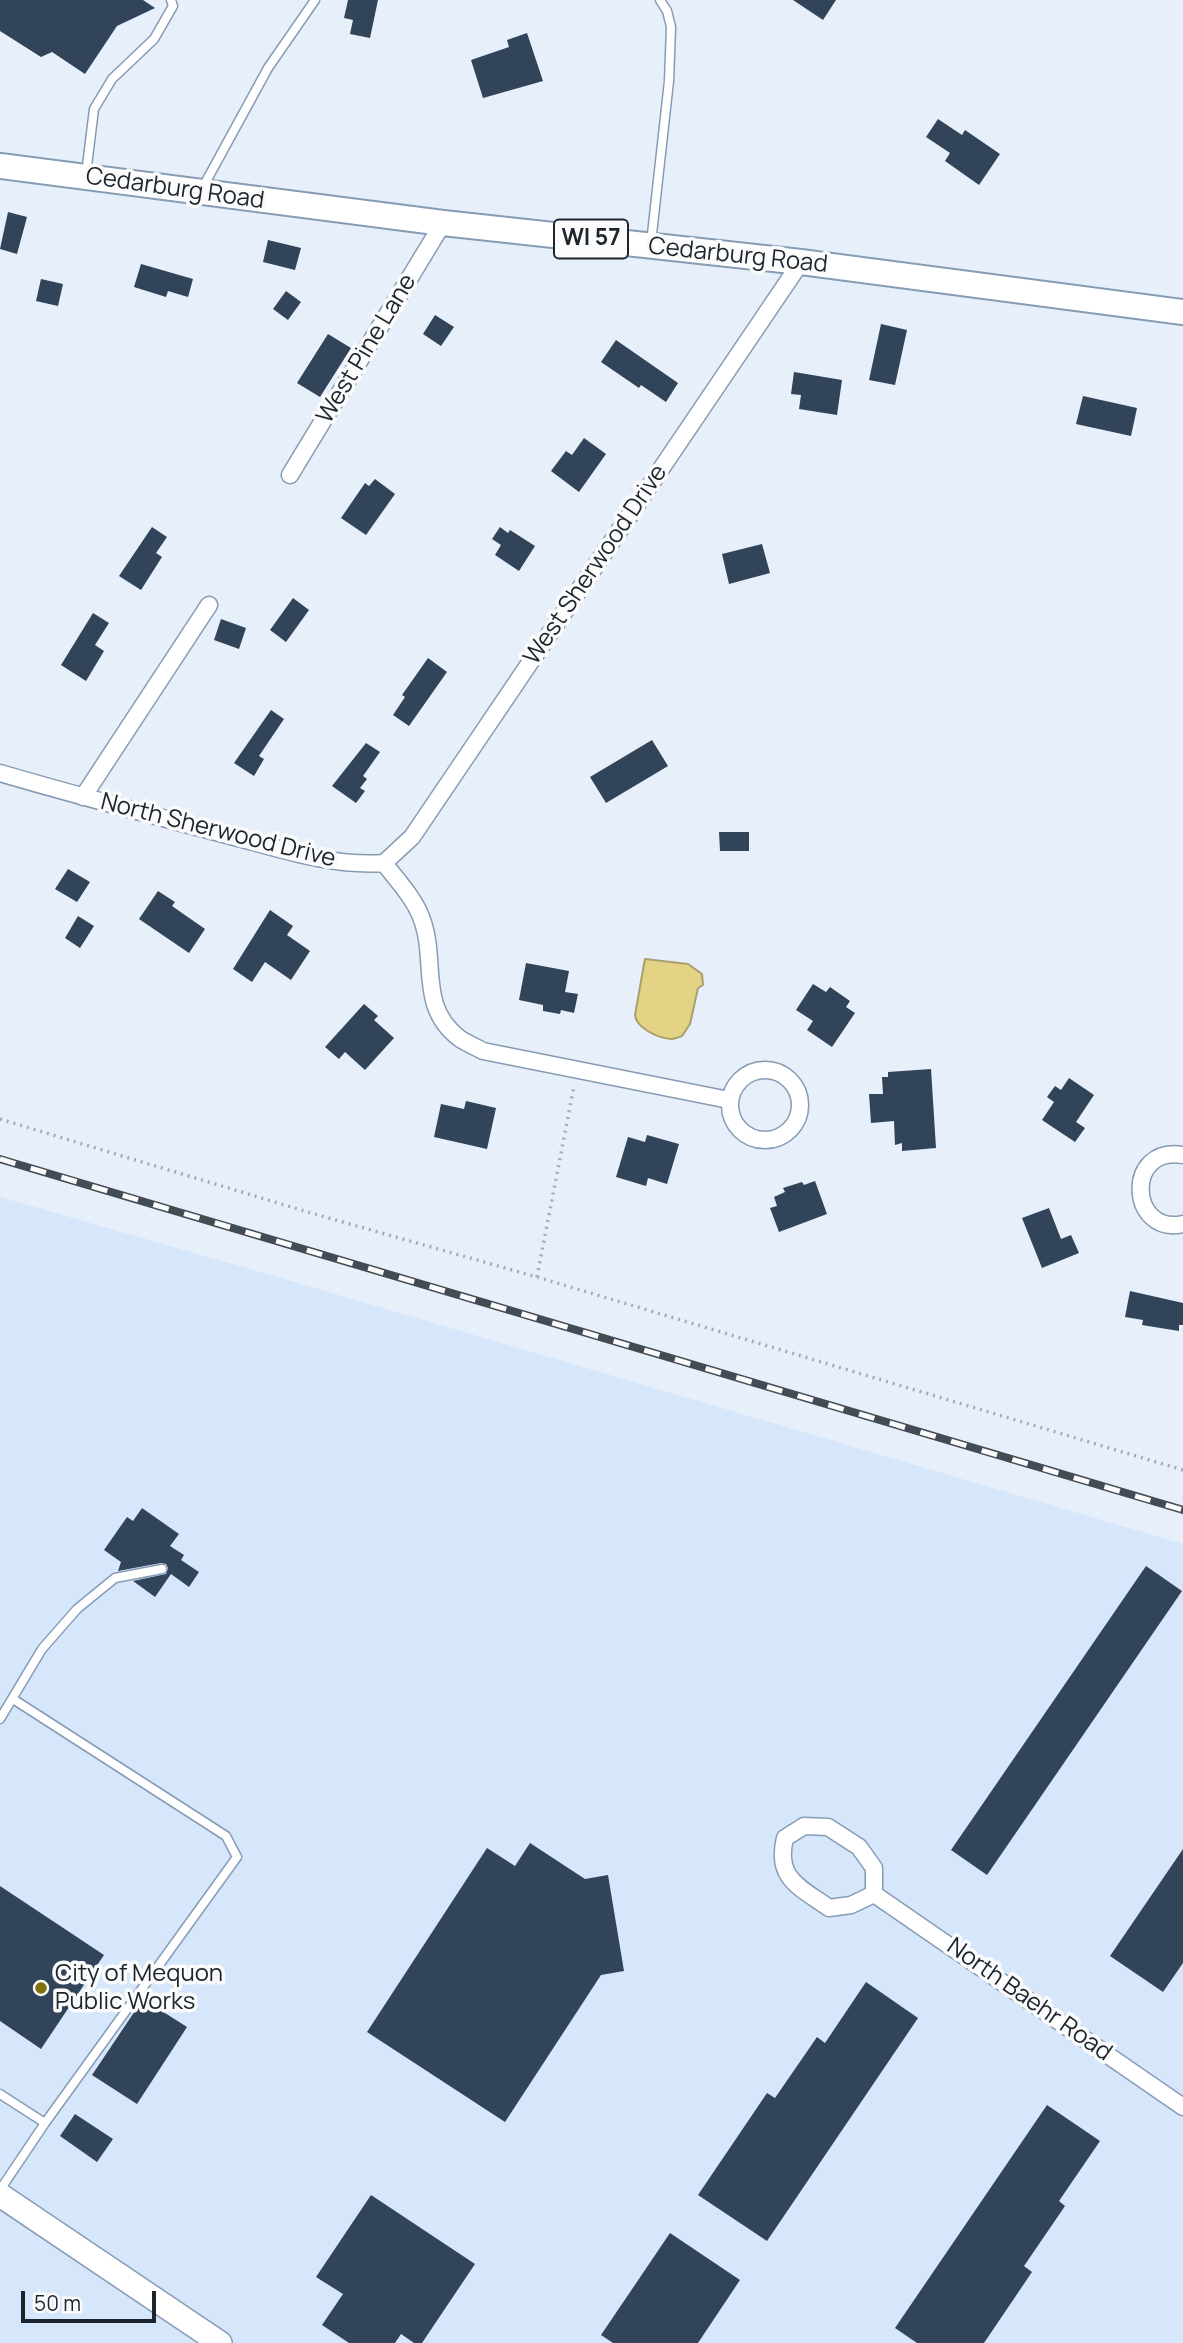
<!DOCTYPE html>
<html>
<head>
<meta charset="utf-8">
<style>
	body { margin:0 }
	#map { position:relative; width:1183px; height:2343px; overflow:hidden; background:#e6effa; font-family:Manrope,sans-serif }
	canvas { display:block }
	.scale { position:absolute; left:21px; top:2291px; width:135px; height:32px; box-sizing:border-box; border:4px solid #1c252e; border-top:0; padding-left:9px; font-size:21px; line-height:24px; white-space:nowrap; color:#1c252e; -webkit-text-stroke:5px #fbfbfb; paint-order:stroke }
</style>
</head>
<body>
<div id="map">
<canvas width="1183" height="2343"></canvas>
<div class="scale">50 m</div>
</div>
<script>
const context = document.querySelector('canvas').getContext('2d');
context.lineJoin = 'round';
function fillPath(path, color) { context.fillStyle = color; context.fill(path, 'evenodd'); }
function stroke(path, color, width, dash) { context.strokeStyle = color; context.lineWidth = width; context.lineCap = dash ? 'butt' : 'round'; context.setLineDash(dash || []); context.stroke(path); }
function drawText(font, color, halo, rows, align = 'center') {
  context.font = font + ' Manrope,sans-serif'; context.lineWidth = 7; context.setLineDash([]); context.textBaseline = 'middle'; context.strokeStyle = halo; context.fillStyle = color; for (const [text, x, y, turn = 0] of rows) {
    context.save(); context.translate(x, y); context.rotate((+turn || 0) * Math.PI / 180); context.textAlign = isNaN(turn) ? turn : align; if (halo) context.strokeText(text, 0, 0); context.fillText(text, 0, 0); context.restore();
  }
}
fillPath(new Path2D(`
	M0 1197 264 1273 1183 1544V2343H0Z`), '#d6e7fb');
const water = new Path2D(`
	M645 959 688 964 702 974 703 985 698 988 690 1024 682 1036C679 1037 675 1039 671 1039 658 1038 636 1028 635 1015Z`);
fillPath(water, '#e4d385');
stroke(water, '#a89f6b', 2);
fillPath(new Path2D(`
	M0 0H143L155 8 117 26 85 74 52 52 41 57 0 31Z
	M348 0H378L370 38 350 34 353 20 344 18Z
	M793 0H836L823 20Z
	M527 33 543 81 483 98 471 60 509 47 507 40Z
	M938 119 962 135 965 130 1000 154 979 185 945 161 950 153 926 137Z
	M8 212 27 217 17 254 0 249Z
	M268 240 301 248 295 270 263 262Z
	M141 264 193 279 188 297 168 291 166 297 134 287Z
	M41 279 63 284 58 306 36 301Z
	M286 291 301 302 288 320 273 309Z
	M435 315 454 327 441 346 423 334Z
	M881 324 907 330 895 385 869 380Z
	M328 334 351 348 320 397 297 383Z
	M616 340 678 383 666 402 641 385 639 388 601 362Z
	M794 372 842 380 837 415 799 409 801 395 791 394Z
	M1083 396 1137 408 1131 436 1076 424Z
	M584 438 606 454 579 492 551 471 566 451 572 455Z
	M375 479 395 494 366 535 341 518 365 483 369 486Z
	M152 527 167 537 156 553 162 557 141 590 119 576Z
	M500 527 508 533 510 530 535 546 519 571 495 555 501 545 492 539Z
	M762 544 770 573 729 584 722 554Z
	M293 598 309 610 286 642 270 630Z
	M93 613 109 623 95 645 104 651 86 681 61 665Z
	M221 619 246 628 239 649 214 640Z
	M428 658 447 672 409 726 393 715 405 697 402 695Z
	M271 710 284 719 259 756 264 759 254 776 234 763Z
	M652 740 668 766 606 803 590 777Z
	M366 743 380 752 363 776 367 779 360 788 365 791 356 803 332 786Z
	M719 832H749V851H720Z
	M68 869 90 882 77 902 55 889Z
	M158 891 175 902 172 906 205 929 189 953 139 919Z
	M270 910 293 926 287 935 310 951 291 980 265 962 252 982 233 969Z
	M78 916 94 926 80 948 65 938Z
	M526 963 569 971 565 992 578 994 574 1013 561 1010 560 1014 543 1011V1005L519 1000Z
	M813 984 826 992 830 987 850 1001 846 1007 855 1013 832 1047 807 1030 813 1021 796 1010Z
	M364 1004 378 1016 374 1020 394 1038 365 1070 345 1052 339 1059 325 1047Z
	M931 1069 936 1148 902 1151V1143L895 1145 894 1121 871 1123 869 1094H883L882 1077H888V1072Z
	M1069 1078 1094 1095 1076 1122 1085 1128 1075 1142 1042 1120 1054 1102 1047 1097 1055 1086 1061 1090Z
	M466 1101 496 1108 487 1149 434 1137 441 1104 464 1109Z
	M647 1135 679 1144 667 1184 648 1178 646 1186 616 1177 628 1137 645 1142Z
	M815 1181 827 1214 779 1232 770 1208 777 1206 774 1197 785 1192 783 1188 802 1182 804 1185Z
	M1049 1208 1061 1239 1071 1235 1079 1253 1042 1268 1022 1218Z
	M1130 1291 1183 1303V1325H1179V1331L1142 1325 1143 1320 1125 1317Z
	M142 1508 179 1534 170 1546 184 1555 181 1560 199 1572 189 1587 171 1574 155 1597 133 1581 166 1574 168 1568 166 1564 161 1563 118 1571 121 1562 104 1550 127 1517 133 1521Z
	M1146 1566 1182 1591 987 1875 951 1850Z
	M530 1843 585 1879 608 1875 624 1971 601 1975 505 2122 367 2032 487 1848 515 1866Z
	M1183 1849V1963L1163 1992 1110 1956Z
	M0 1886 104 1955 41 2049 0 2021Z
	M866 1982 918 2018 767 2241 698 2195 767 2093 775 2098 817 2037 825 2043Z
	M143 1999 187 2027 137 2104 92 2075Z
	M1047 2105 1100 2141 1059 2201 1065 2206 1024 2266 1032 2272 984 2343H917L895 2328Z
	M75 2114 113 2139 97 2162 60 2136Z
	M371 2195 475 2264 422 2343H414L401 2334 395 2343H349L322 2325 343 2294 316 2277Z
	M670 2233 740 2280 698 2343H613L601 2335Z`), '#31445a');
const lane = new Path2D(`
	M86 174 94 109 112 79 154 39 173 6 171 0
	M203 187 268 68 315 0
	M651 243 669 81 671 27 667 11 660 0
	M0 1719 42 1649 77 1609 115 1578 162 1569
	M0 2094 45 2123 237 1857 226 1836 13 1699
	M0 2190 45 2123`);
const street = new Path2D(`
	M290 475 443 223
	M0 773C75 795 151 815 227 835 278 848 331 867 384 863 396 879 414 898 421 917 438 959 417 1006 459 1038 466 1043 476 1047 483 1051L729 1100
	M83 797 209 605
	M384 863 412 837 801 262
	M730 1105a35 35 0 1 1 70 0a35 35 0 1 1-70 0Z
	M1183 1155C1124 1145 1129 1236 1183 1224
	M804 1826 828 1827 859 1847 874 1868V1894L851 1905 829 1908C800 1887 775 1879 785 1838Z
	M874 1894 1183 2107`);
const secondary = new Path2D(`
	M0 2195 220 2343`);
const primary = new Path2D(`
	M0 166 443 223 801 262 1183 312`);
stroke(lane, '#869cb5', 11);
stroke(street, '#869cb5', 19);
stroke(secondary, '#869cb5', 26);
stroke(primary, '#869cb5', 28);
stroke(new Path2D(`
	M0 1119 311 1213 537 1277 1183 1470
	M537 1277 574 1086`), '#a3acb6', 3.5, [2, 5]);
stroke(lane, '#fff', 8);
stroke(street, '#fff', 16);
stroke(secondary, '#fff', 23);
stroke(primary, '#fff', 24);
const rail = new Path2D(`
	M0 1159 1183 1510`);
stroke(rail, '#434c55', 8);
stroke(rail, '#fbfbfb', 5, [16]);
for (const [x, y, r, color] of [
	[41,1988,7,"#816f0d"]
]) { const dot = new Path2D(); dot.arc(x, y, r, 0, 2 * Math.PI); context.fillStyle = color; context.fill(dot); stroke(dot, '#fbfbfb', 2.5); }
for (const [x, y, w] of [
	[591,239,74]
]) { const box = new Path2D(); box.roundRect(x - w / 2, y - 19.5, w, 39, 5); context.fillStyle = '#fbfbfb'; context.fill(box); stroke(box, '#1c252e', 2); }
drawText('bold 23px', '#1c252e', null, [
	["WI 57",591,239]
]);
drawText('24px', '#1c252e', '#fbfbfb', [
	["Cedarburg Road",175,189,8],
	["Cedarburg Road",738,256,6],
	["West Pine Lane",367,349,-59],
	["West Sherwood Drive",596,565,-56],
	["North Sherwood Drive",218,831,14],
	["North Baehr Road",1029,2000,35]
]);
drawText('24px', '#1c252e', '#fbfbfb', [
	["City of Mequon",55,1974],
	["Public Works",55,2002]
], 'left');
</script>
</body>
</html>
